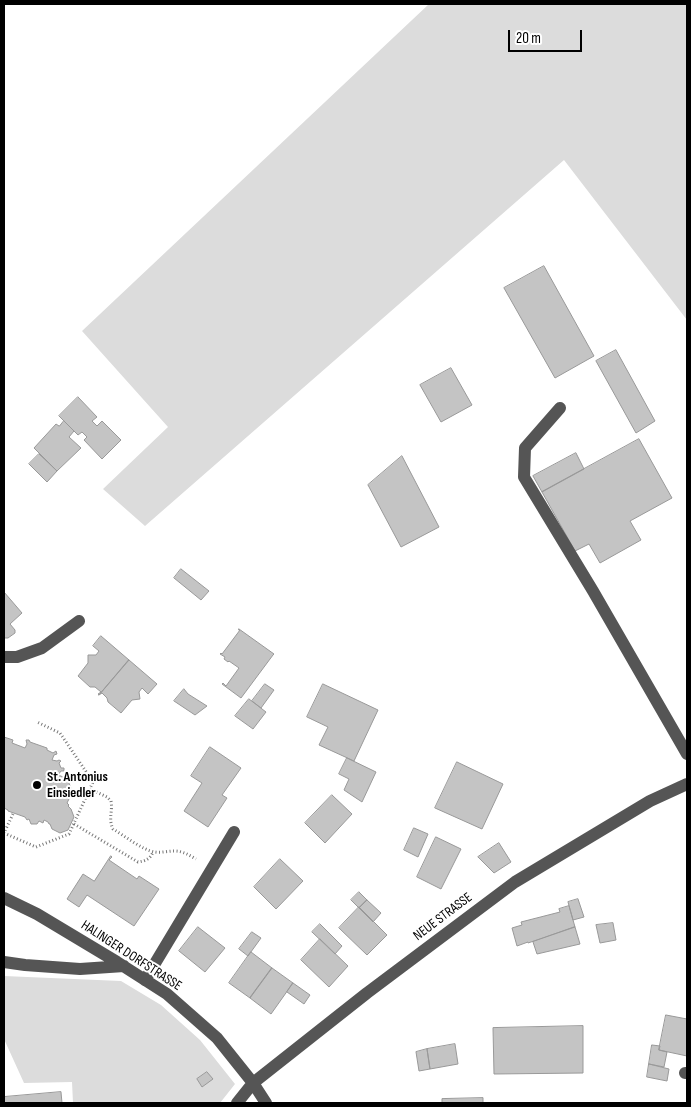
<!DOCTYPE html>
<html>
<head>
<meta charset="utf-8">
<style>
	body { margin:0 }
	#map { position:relative; width:691px; height:1107px; overflow:hidden; background:#fff; font-family:"Sofia Sans Condensed",sans-serif }
	canvas { display:block }
	.frame { position:absolute; inset:0; border:5px solid #000; pointer-events:none }
	.scale { position:absolute; left:508px; top:30px; width:74px; height:22px; box-sizing:border-box; border:2px solid #000; border-top:0; padding-left:6px; font-size:15px; line-height:18px; white-space:nowrap; color:#000; -webkit-text-stroke:4px #fff; paint-order:stroke }
</style>
</head>
<body>
<div id="map">
<canvas width="691" height="1107"></canvas>
<div class="frame"></div>
<div class="scale">20 m</div>
</div>
<script>
const context = document.querySelector('canvas').getContext('2d');
context.lineJoin = 'round';
function fillPath(path, color) { context.fillStyle = color; context.fill(path, 'evenodd'); }
function stroke(path, color, width, dash) { context.strokeStyle = color; context.lineWidth = width; context.lineCap = dash ? 'butt' : 'round'; context.setLineDash(dash || []); context.stroke(path); }
function drawText(font, color, halo, rows, align = 'center') {
  context.font = font + ' "Sofia Sans Condensed",sans-serif'; context.lineWidth = 4; context.setLineDash([]); context.textBaseline = 'middle'; context.strokeStyle = halo; context.fillStyle = color; for (const [text, x, y, turn = 0] of rows) {
    context.save(); context.translate(x, y); context.rotate((+turn || 0) * Math.PI / 180); context.textAlign = isNaN(turn) ? turn : align; if (halo) context.strokeText(text, 0, 0); context.fillText(text, 0, 0); context.restore();
  }
}
fillPath(new Path2D(`
	M429 4H687V320L564 160 145 526 103 489 168 427 82 331Z
	M4 976 121 981 161 1005 200 1040 235 1084 220 1103H73L72 1082 24 1083 4 1039Z`), '#dcdcdc');
const building = new Path2D(`
	M544 266 594 356 555 378 504 288Z
	M616 350 655 421 636 433 596 361Z
	M451 368 472 405 441 422 420 385Z
	M78 397 97 417 92 421 97 426 102 421 121 440 102 459 84 440 87 437 82 432 78 435 59 416Z
	M64 421 74 431 69 437 81 448 57 471 34 448 56 424 59 426Z
	M639 439 672 498 630 521 641 540 600 563 589 544 575 551 542 492Z
	M576 453 584 469 542 492 533 476Z
	M39 454 57 471 47 482 29 464Z
	M402 456 439 527 401 547 368 485Z
	M181 569 209 591 201 600 174 578Z
	M4 592 22 613 10 624 15 630V633L8 638H5L4 637Z
	M239 629 274 654 273 655 241 698 222 684 223 683 226 686 239 668 229 661 228 662 224 659 225 657 220 654 221 653 222 654 240 630H239Z
	M101 636 129 660 99 695 98 694 101 692 95 687H90L78 676 88 663V655H96L99 651 93 646Z
	M129 660 157 684 148 694 142 688 139 692 140 699 132 700 121 713 108 702 107 698 102 693 99 695Z
	M265 684 274 690 261 708 252 701Z
	M323 684 378 710 354 761 319 745 328 727 307 717Z
	M184 689 188 694 207 706 195 715 174 701Z
	M249 699 266 712 253 729 235 716Z
	M4 737 13 740 12 743 25 748 27 744 26 740H29L30 742 47 748V750L53 753 56 751 57 754 54 755 52 760 57 761 59 760 61 761 59 763 61 768H64V771H61L58 775 66 778 68 776 70 779 68 781 72 790H74V793H72L67 803 69 805 68 806 71 809 74 817 68 830 60 833 52 829 50 824H49L48 822 44 820 43 823 39 821 37 824H31L29 819 27 820 25 817 8 811V810L4 808Z
	M210 747 241 768 222 795 227 798 208 827 184 811 202 783 191 776Z
	M347 758 376 772 362 802 344 790 349 779 339 774Z
	M457 762 503 784 482 829 435 808Z
	M332 795 352 814 325 843 305 823Z
	M414 828 428 834 418 857 404 850Z
	M436 837 461 849 441 889 417 877Z
	M499 843 511 862 494 873 478 857Z
	M111 856 112 857 109 860 137 879 139 876 159 889 134 926 87 895 79 907 67 899 83 874 94 881Z
	M280 859 303 881 276 909 254 887Z
	M359 892 367 900 359 908 351 900Z
	M578 899 584 917 573 920 568 902Z
	M367 900 381 913 373 922 359 908Z
	M569 906 575 927 528 943V942L517 946 512 928 522 925 521 922 560 912 559 909Z
	M359 907 387 935 367 955 339 928Z
	M613 923 616 940 600 943 596 925Z
	M320 924 342 946 335 954 312 932Z
	M198 927 225 948 205 972 179 951Z
	M575 927 580 944 537 954 533 942Z
	M252 932 261 938 248 956 239 949Z
	M320 939 348 966 329 987 301 960Z
	M251 952 272 968 250 998 229 983Z
	M272 968 293 983 271 1014 250 998Z
	M293 983 310 995 304 1004 287 992Z
	M666 1015 687 1019V1056L659 1050Z
	M583 1026V1073L494 1074 493 1028Z
	M455 1044 458 1064 430 1069 427 1049Z
	M652 1045 660 1046 659 1050 667 1052 664 1067 649 1064Z
	M427 1049 430 1069 419 1071 416 1052Z
	M649 1064 669 1069 667 1081 647 1077Z
	M207 1072 213 1079 202 1087 197 1079Z
	M61 1092 62 1103H4V1097Z
	M483 1098V1103H442V1099Z`);
fillPath(building, '#c4c4c4');
stroke(building, '#999', 1);
stroke(new Path2D(`
	M90 789 107 797 111 801C113 811 108 819 113 829 125 836 142 850 155 852 161 853 168 851 174 851 183 851 189 855 196 859
	M13 814 4 833 36 847 69 834 93 782 60 733 37 722
	M74 824 138 862C146 861 150 859 153 852`), '#777', 3, [1, 2.5]);
stroke(new Path2D(`
	M560 408 525 448 524 477 593 591 687 754
	M4 657H17L42 648 79 621
	M4 898 37 914 117 962 167 994 217 1038 253 1083 266 1103
	M4 962 25 965 80 969 124 966
	M145 980 234 832
	M685 1073H687
	M237 1103 253 1083 367 993 515 882 650 801 687 784`), '#555', 12);
for (const [x, y, r, color] of [
	[37,785,5,"#000"]
]) { const dot = new Path2D(); dot.arc(x, y, r, 0, 2 * Math.PI); context.fillStyle = color; context.fill(dot); stroke(dot, '#fff', 2); }
drawText('bold 14px', '#000', '#fff', [
	["St. Antonius",47,777],
	["Einsiedler",47,793]
], 'left');
drawText('14px', '#000', '#fff', [
	["NEUE STRASSE",443,917,-37],
	["HALINGER DORFSTRASSE",131,956,33]
]);
</script>
</body>
</html>
